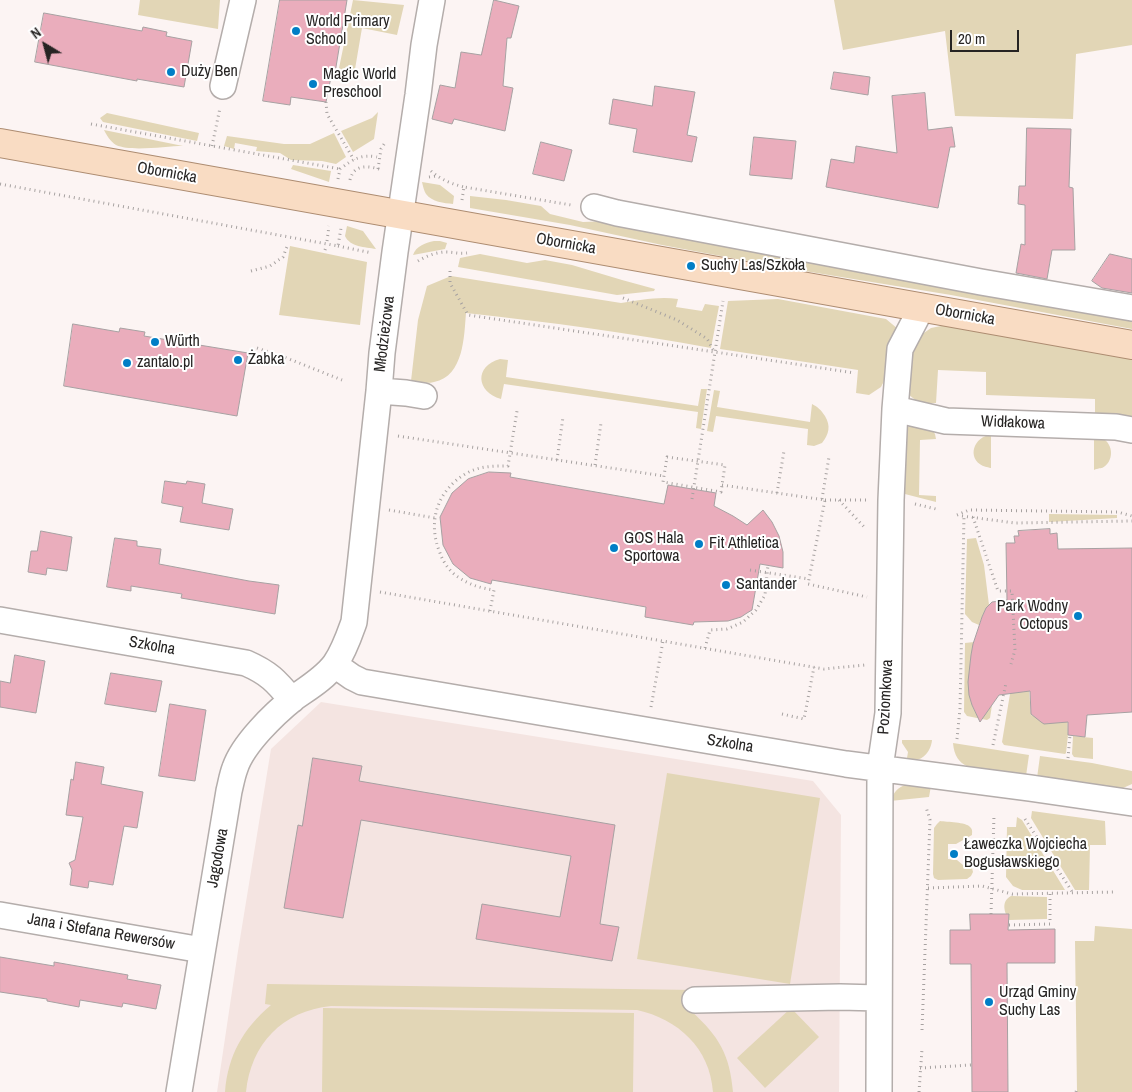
<!DOCTYPE html>
<html>
<head>
<meta charset="utf-8">
<style>
	body { margin:0 }
	#map { position:relative; width:1132px; height:1092px; overflow:hidden; background:#fcf4f3; font-family:"Archivo Narrow",sans-serif }
	canvas { display:block }
	.north { position:absolute; left:20px; top:20px; width:50px; height:50px; -webkit-text-stroke:4px #fff; paint-order:stroke; rotate:323deg; font-size:14px; font-weight:700; line-height:20px; text-align:center; color:#262423 }
	.north::after { content:''; display:block; margin:auto; width:18px; height:22px; background:#262423; clip-path:polygon(50% 0,100% 100%,50% 72%,0 100%) }
	.scale { position:absolute; left:950px; top:30px; width:69px; height:22px; box-sizing:border-box; border:2px solid #262423; border-top:0; padding-left:6px; font-size:15px; line-height:18px; white-space:nowrap; color:#262423; -webkit-text-stroke:4px #fff; paint-order:stroke }
</style>
</head>
<body>
<div id="map">
<canvas width="1132" height="1092"></canvas>
<div class="north">N</div>
<div class="scale">20 m</div>
</div>
<script>
const context = document.querySelector('canvas').getContext('2d');
context.lineJoin = 'round';
function fillPath(path, color) { context.fillStyle = color; context.fill(path, 'evenodd'); }
function stroke(path, color, width, dash) { context.strokeStyle = color; context.lineWidth = width; context.lineCap = dash ? 'butt' : 'round'; context.setLineDash(dash || []); context.stroke(path); }
function drawText(font, color, halo, rows, align = 'center') {
  context.font = font + ' "Archivo Narrow",sans-serif'; context.lineWidth = 4; context.setLineDash([]); context.textBaseline = 'middle'; context.strokeStyle = halo; context.fillStyle = color; for (const [text, x, y, turn = 0] of rows) {
    context.save(); context.translate(x, y); context.rotate((+turn || 0) * Math.PI / 180); context.textAlign = isNaN(turn) ? turn : align; if (halo) context.strokeText(text, 0, 0); context.fillText(text, 0, 0); context.restore();
  }
}
fillPath(new Path2D(`
	M321 702 813 781 841 815 839 1092H217L238 951 271 749Z`), '#f4e4e1');
fillPath(new Path2D(`
	M140 0H220L218 29 138 15Z
	M353 0 404 5 397 35 362 28 354 75 338 73Z
	M834 0H1132V45L1076 54 1073 119 955 116 945 31 843 50Z
	M378 112 374 139 353 152 341 131 372 118Z
	M107 113 199 133 197 141 103 122 100 118Z
	M104 130 183 146C166 146 131 152 116 145 110 141 107 136 104 130Z
	M334 133 346 157 336 164 322 161 291 160 280 153 256 151 257 147 235 143 234 149 224 146 227 136 284 144H310Z
	M293 165 331 171 329 182 291 169Z
	M422 182 440 185 454 196 453 204C444 203 432 202 426 194 424 191 423 186 422 182Z
	M470 196 506 200 541 206 550 214 583 222 609 221 951 289 1132 320V329L951 295 774 266 662 245 570 225 470 208Z
	M347 226 363 231 376 249C365 247 350 247 345 236Z
	M434 241H440L447 243 445 249 413 255C416 246 425 243 434 241Z
	M290 246 367 262 360 325 279 315Z
	M480 254 527 263 545 260 572 265 622 280 655 289 654 291 617 295 458 267 460 258Z
	M451 276 621 303C639 300 660 296 678 299L676 307 702 311 705 304 719 306 711 348C630 333 549 322 466 313 464 336 464 376 434 382 427 384 419 382 411 381L418 320 427 286Z
	M778 299 886 319 898 329 888 373 881 387 869 395 856 393 858 370 720 349 728 301Z
	M951 324 1056 343 1132 359V417L1095 414V399L986 395V372L938 370 936 403H919L903 390 911 342 931 328Z
	M500 359 508 360 506 377 698 406 701 389H707L701 429 696 428 698 412 504 384 501 399C476 392 474 366 500 359Z
	M714 390 720 391 717 407 810 422 812 404C818 407 821 410 825 416 831 426 829 434 822 443L814 446 807 445 808 429 716 416 713 432 707 431Z
	M912 424 931 428 935 434 936 439 920 440 919 495 936 496V502L901 493 907 428Z
	M991 435V468C990 468 983 466 983 466 966 458 974 436 991 435Z
	M1094 436C1097 437 1100 437 1102 438 1114 444 1114 462 1102 468 1101 468 1095 469 1094 470Z
	M1049 514 1117 515V518L1049 522Z
	M976 538 984 565 989 605 986 608 979 625 972 622 965 614 967 539Z
	M974 642C970 661 965 698 977 714H985L992 705 990 718 987 720 967 716 964 712 965 643Z
	M1011 688 1019 692 1029 690 1031 715 1037 717 1043 723 1067 709 1068 735 1066 753 1065 754 1004 745 1002 742Z
	M1073 736 1093 738V759L1074 757 1072 754Z
	M902 740H932C931 753 919 765 907 758L908 752 902 743Z
	M953 743 1029 755 1026 776C1015 774 1005 773 994 771 974 769 955 769 953 743Z
	M1040 756 1092 763 1132 771V784L1123 788 1118 789 1037 778Z
	M667 773 820 798 790 984 637 959Z
	M907 784 931 786 929 797 890 801C895 791 897 788 907 784Z
	M1032 811 1105 821 1106 845H1090L1089 890H1075L1031 818Z
	M1017 817 1022 820 1065 890H1022L1013 886 1006 877 1007 827H1016Z
	M940 821C947 822 966 822 970 827 973 830 972 832 972 835L956 844H948V859L957 860 963 865 972 868 973 872 971 876 967 879 938 880 934 878 933 874 934 828 937 824Z
	M1011 896 1047 897V919L1009 920C1004 912 1001 901 1011 896Z
	M1095 926 1132 929V1092H1077L1075 941H1094Z
	M267 984 695 990 691 1011C719 1036 730 1055 733 1092H713C710 1048 678 1019 637 1010L331 1006C282 1011 251 1044 246 1092H225C228 1055 243 1029 271 1005L265 1004Z
	M323 1008 634 1013 633 1092H322Z
	M791 1008 819 1037 765 1088 737 1058Z`), '#e2d6b6');
const building = new Path2D(`
	M280 0H347L335 73 332 72 326 102 291 97 290 105 263 101Z
	M494 0 519 6 511 38H507L503 86 513 88 505 131 454 119 452 124 432 119 440 85 455 88 461 52 481 55Z
	M44 13 142 31 143 27 167 32 166 36 192 41 184 87 137 79V81L35 62Z
	M834 72 870 77 868 95 831 89Z
	M655 86 695 92 687 135 697 137 692 162 633 152 637 129 609 124 613 99 652 106Z
	M925 93 928 130 952 127 955 147H950L938 208 826 187 831 159 854 163 856 146 897 153 892 96Z
	M1027 128 1071 129 1069 187 1073 188 1075 250H1052L1047 279 1016 273 1021 244 1025 245V205L1018 204 1019 186H1025Z
	M754 137 796 141 792 179 750 175Z
	M541 142 572 150 564 181 533 174Z
	M1110 254 1132 259V293L1102 288 1092 281Z
	M73 324 119 332 120 328 145 332 144 336 248 353 237 416 64 386Z
	M489 472 511 473 510 477 664 504 668 485 716 493 714 506 733 516 747 525 763 510 772 522 779 536 783 552V568L760 564 752 610 747 613 741 617 728 621 694 622 693 625 645 617 646 607 492 580 491 584 470 578 453 564 443 545 440 517 452 493 468 479Z
	M165 481 186 484 187 481 205 484 202 503 233 509 229 530 180 522 183 507 162 503Z
	M1050 529V534L1057 533 1058 549 1132 548V712L1087 715 1085 737 1068 735V722L1044 724 1041 722 1031 714 1030 691 999 695 980 722 972 705 969 695 968 682 971 655 973 644 982 617 986 608 992 602 1007 600 1006 543H1015L1014 536H1019L1018 531Z
	M41 531 72 537 67 571 47 568 46 575 28 572 31 551H37Z
	M115 538 137 541V546L161 549 159 564 249 581 279 585 275 614 181 598 182 594 131 586V591L107 587Z
	M15 655 45 661 36 713 0 707V681L10 683Z
	M111 673 162 681 156 712 105 704Z
	M170 704 206 710 195 781 159 776Z
	M313 758 362 766 359 781 615 825 600 924 619 927 612 961 476 939 482 904 560 917 571 856 361 820 343 918 284 908 298 825 302 826Z
	M76 762 104 767 101 784 143 792 137 828 124 826 113 885 89 881 88 888 70 885 72 870 69 863 75 860 83 817 66 815 71 779 73 780Z
	M970 914H1009L1008 930 1055 929V963H1007L1008 1092H972L971 964H950V930H970Z
	M0 957 54 966V962L128 975 127 979 161 985 156 1009 123 1003 122 1007 80 1000 79 1007 47 1001V999L0 992Z`);
fillPath(building, '#eaadbc');
stroke(building, '#a7a1a2', 1);
const minor = new Path2D(`
	M223 86 243 0
	M594 207 617 213 981 282 1132 308
	M379 391 406 393 424 396
	M895 409 946 421 1116 427 1132 430
	M0 620 246 663C269 673 276 681 292 700
	M335 665 352 677 362 682 846 764 1030 788 1132 803
	M0 915 202 950
	M695 1000 840 997 879 998
	M179 1092 229 791C231 783 232 776 235 768 243 744 274 714 294 698 308 688 325 678 335 664 344 651 349 636 354 622L379 391 382 353 395 252 418 95 424 45 432 0
	M879 1092 880 768 888 713 891 500 895 409 900 349 922 307`);
const major = new Path2D(`
	M0 143 1132 345`);
stroke(minor, '#b4adab', 28);
stroke(major, '#ad8c71', 30);
stroke(new Path2D(`
	M326 102 327 114 354 160
	M91 124 340 169
	M212 146 220 108
	M378 169 381 149 386 141
	M431 171C441 180 452 184 464 187
	M429 177 437 176
	M338 179 340 169C353 159 361 154 377 157
	M350 180C354 163 369 166 383 170
	M0 184 338 246 341 228
	M462 200 464 187 571 205
	M327 241 329 226
	M338 246 372 253
	M325 250 326 247
	M418 261C426 256 437 252 446 252 453 252 459 254 467 253
	M251 271 270 266 283 257 288 244
	M450 271V283L468 315 855 373
	M623 298 677 320 706 338C710 342 711 348 715 352
	M257 348 284 357 342 380
	M398 436 664 476
	M667 457 725 465 721 492 663 482Z
	M557 460 563 417
	M595 465 601 423
	M722 485 825 500 808 584 867 597
	M777 493 784 451
	M692 499 723 301
	M822 499 829 457
	M825 500H869
	M839 500 866 529
	M915 504 936 509
	M389 510 435 518
	M957 515 969 510 1118 512 1132 516
	M962 516 1015 523 1132 521
	M973 517 998 591H1012L1015 650 1011 664
	M750 570 809 579
	M380 592 824 669 865 665
	M490 611 494 590C480 588 470 585 458 577 450 572 443 562 440 553 427 522 437 490 467 473 479 466 494 466 508 466L517 411
	M705 648 710 630 727 629 743 622 756 610 765 595 768 565
	M651 707 663 641
	M782 714 804 719 814 667
	M957 739 960 709 964 516
	M993 745 1006 683
	M1068 758 1070 735
	M1025 819 1073 893
	M928 888 982 886 1012 894 1115 892
	M991 914 994 815
	M1009 925 1050 924V893
	M922 1030 930 820 926 807
	M920 1068 971 1065
	M919 1092 922 1049
	M1076 1092 1077 1089`), '#a7a2a1', 3, [1, 4]);
stroke(minor, '#fff', 25);
stroke(major, '#f9dcc3', 28);
for (const [x, y, r, color] of [
	[296,31,5,"#007ec6"],
	[171,72,5,"#007ec6"],
	[313,84,5,"#007ec6"],
	[691,266,5,"#007ec6"],
	[155,342,5,"#007ec6"],
	[238,360,5,"#007ec6"],
	[127,363,5,"#007ec6"],
	[699,544,5,"#007ec6"],
	[614,548,5,"#007ec6"],
	[726,585,5,"#007ec6"],
	[1078,616,5,"#007ec6"],
	[954,854,5,"#007ec6"],
	[989,1002,5,"#007ec6"]
]) { const dot = new Path2D(); dot.arc(x, y, r, 0, 2 * Math.PI); context.fillStyle = color; context.fill(dot); stroke(dot, '#fff', 2); }
drawText('16px', '#262423', '#fff', [
	["World Primary",306,22],
	["School",306,40],
	["Duży Ben",181,72],
	["Magic World",323,75],
	["Preschool",323,93],
	["Suchy Las/Szkoła",701,266],
	["Würth",165,342],
	["Żabka",248,360],
	["zantalo.pl",137,363],
	["GOS Hala",624,539],
	["Sportowa",624,557],
	["Fit Athletica",709,544],
	["Santander",736,585],
	["Park Wodny",1068,607,"right"],
	["Octopus",1068,625,"right"],
	["Ławeczka Wojciecha",964,845],
	["Bogusławskiego",964,863],
	["Urząd Gminy",999,993],
	["Suchy Las",999,1011]
], 'left');
drawText('16px', '#262423', '#fff', [
	["Obornicka",167,173,10],
	["Obornicka",566,244,10],
	["Obornicka",965,315,10],
	["Młodzieżowa",385,334,-83],
	["Widłakowa",1013,423,2],
	["Szkolna",152,646,10],
	["Poziomkowa",886,697,-87],
	["Szkolna",730,744,9],
	["Jagodowa",218,858,-80],
	["Jana i Stefana Rewersów",101,932,10]
]);
</script>
</body>
</html>
